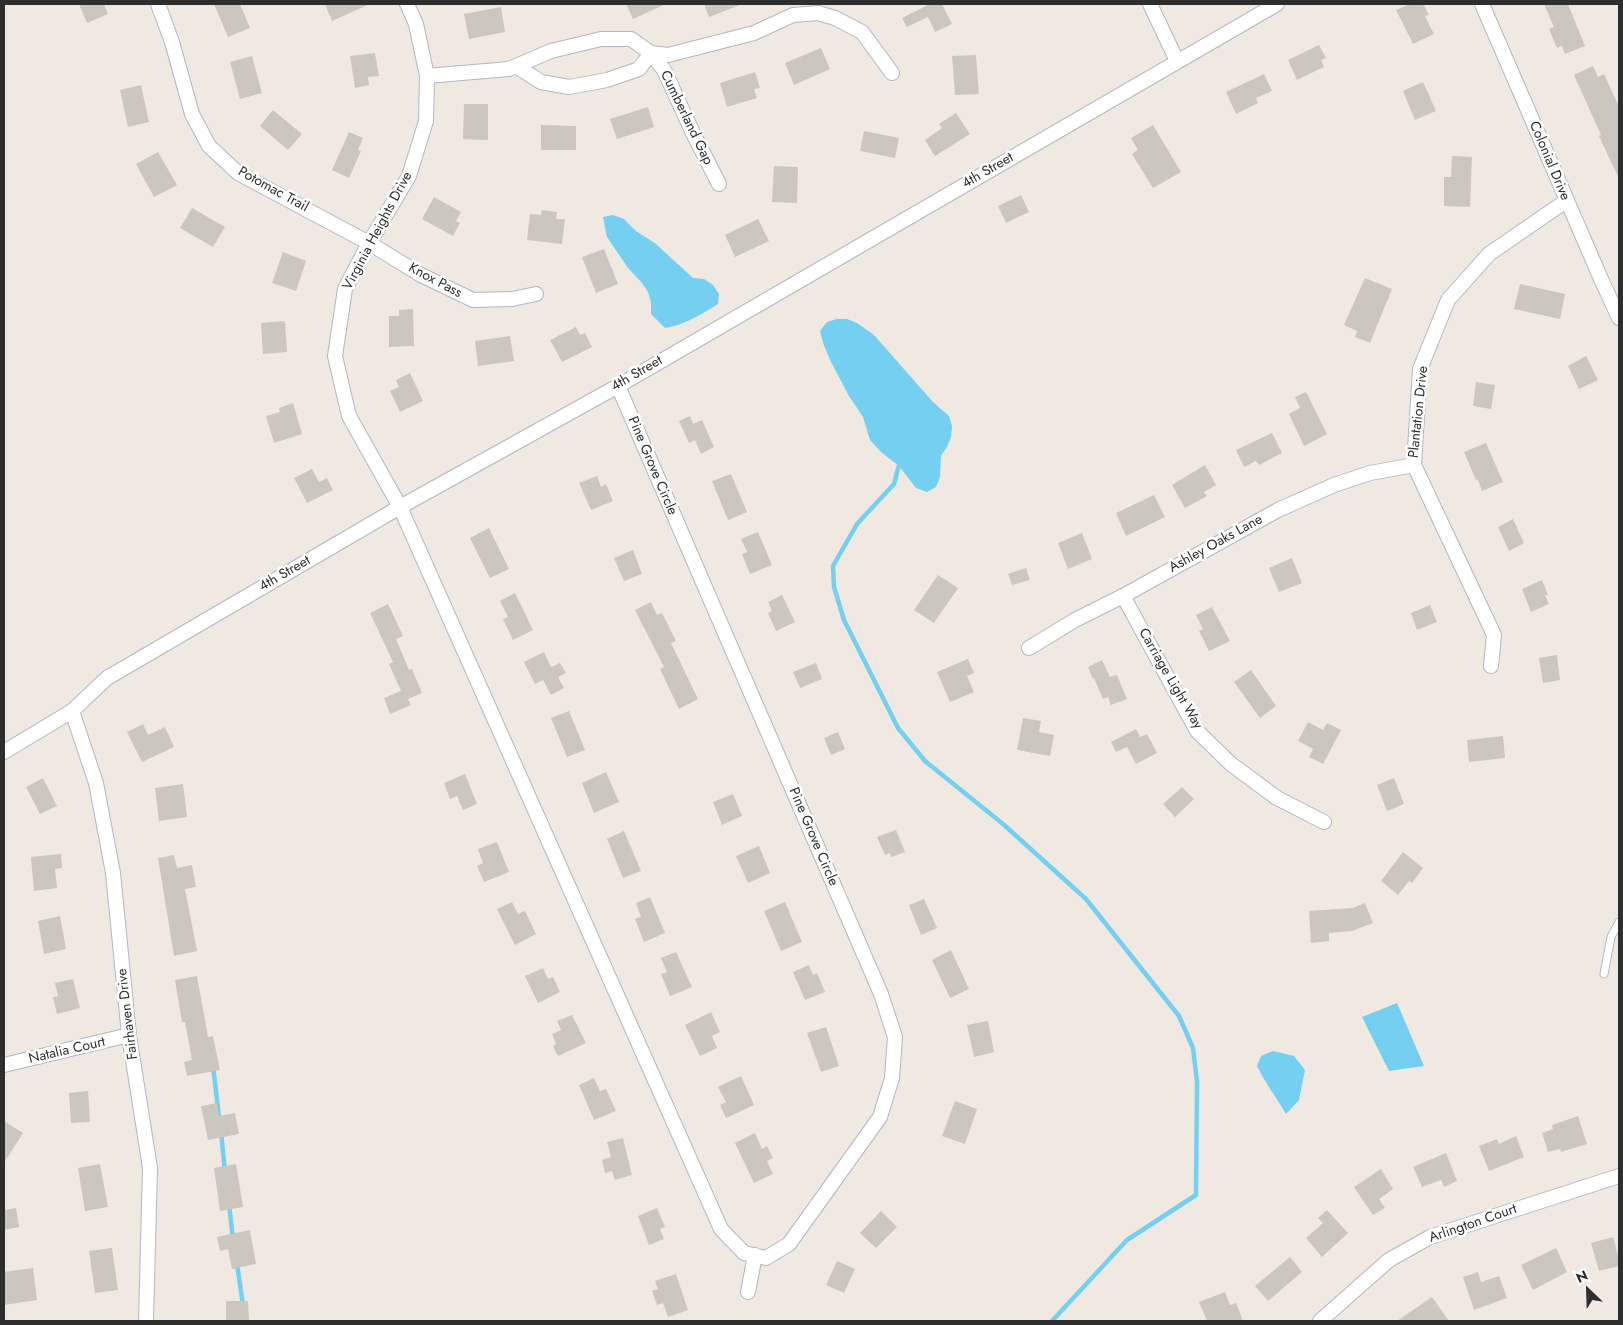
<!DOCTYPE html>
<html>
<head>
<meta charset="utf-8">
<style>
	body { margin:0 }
	#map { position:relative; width:1623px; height:1325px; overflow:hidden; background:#efe9e1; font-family:Jost,sans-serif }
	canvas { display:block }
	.frame { position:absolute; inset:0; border:5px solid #2e2e2e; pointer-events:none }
	.north { position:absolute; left:1563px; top:1265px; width:50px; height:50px; -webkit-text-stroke:4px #fff; paint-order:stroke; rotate:336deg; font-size:14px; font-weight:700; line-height:20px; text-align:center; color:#2e2e2e }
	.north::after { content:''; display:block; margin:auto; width:18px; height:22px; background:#2e2e2e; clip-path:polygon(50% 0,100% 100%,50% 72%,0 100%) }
</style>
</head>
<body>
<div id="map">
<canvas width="1623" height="1325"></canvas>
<div class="frame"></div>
<div class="north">N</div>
</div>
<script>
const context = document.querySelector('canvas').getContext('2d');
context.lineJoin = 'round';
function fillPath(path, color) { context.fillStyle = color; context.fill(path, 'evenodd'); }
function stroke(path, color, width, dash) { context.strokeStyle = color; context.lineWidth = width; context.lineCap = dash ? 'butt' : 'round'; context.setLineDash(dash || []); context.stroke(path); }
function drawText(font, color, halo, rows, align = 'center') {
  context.font = font + ' Jost,sans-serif'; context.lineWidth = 5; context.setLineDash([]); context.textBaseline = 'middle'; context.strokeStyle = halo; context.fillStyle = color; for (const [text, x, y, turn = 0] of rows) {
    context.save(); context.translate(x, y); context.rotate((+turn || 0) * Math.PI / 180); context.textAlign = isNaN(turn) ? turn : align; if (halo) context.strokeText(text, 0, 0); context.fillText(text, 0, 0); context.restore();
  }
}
fillPath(new Path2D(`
	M613 215 624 219 636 231 656 244 693 278 704 279 713 285 719 294 718 304C702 314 684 325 665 328L651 314V302L648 292 642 283 628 268 607 237 603 217Z
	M837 319H847L857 323 874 335 933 402 949 416 952 426 951 437 947 447 941 456 940 477 936 487 927 492 916 488 899 466 881 452 870 440 863 417 849 396 831 362 823 343 820 331 827 322Z
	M1397 1003 1424 1066 1389 1071 1362 1017Z
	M1273 1051 1294 1056 1305 1070 1299 1100 1286 1114C1277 1098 1265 1083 1257 1066L1261 1056Z`), '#75cff0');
stroke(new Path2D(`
	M899 465 894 484 857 524 833 566 834 587 844 620 898 728 925 761 1003 824 1086 899 1179 1016 1193 1048 1197 1082 1196 1195 1127 1240 1052 1321
	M213 1066 219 1117
	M221 1132 225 1172
	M229 1204 233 1239
	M237 1264 243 1305`), '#75cff0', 4.5);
fillPath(new Path2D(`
	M79 4H104L108 14 87 23Z
	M214 4H240L250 28 228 37Z
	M325 4H370L332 21Z
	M626 4H666L633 19Z
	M704 4H740V5L709 17Z
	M930 4H942L952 24 935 32 928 17 907 27 902 18Z
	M1410 4H1423L1429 15 1425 16 1434 34 1413 44 1396 10Z
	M1544 4H1568L1585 46 1565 54 1562 46 1557 48 1549 29 1554 27Z
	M501 7 505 32 469 39 464 14Z
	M1319 45 1326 58 1321 60 1324 67 1297 80 1288 60Z
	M821 48 830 69 794 85 785 63Z
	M375 53 379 76 368 77 369 85 355 88 350 56Z
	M976 55 979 94 955 95 952 56Z
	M252 56 262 93 240 99 230 62Z
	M1593 66 1598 77 1604 74 1619 107V179L1599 136 1601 135 1574 75Z
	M755 72 760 88 754 89 757 98 727 107 720 83Z
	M1264 74 1272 91 1256 98 1258 103 1236 114 1226 92Z
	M1423 82 1436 111 1415 120 1403 91Z
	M141 85 149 122 128 127 120 90Z
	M464 104H488V140L463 139Z
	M648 107 654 127 617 139 610 119Z
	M273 110 302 134 288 150 260 126Z
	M956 113 970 134 935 156 925 140 942 128 939 124Z
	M541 125 576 126V150H541Z
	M1153 125 1181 172 1153 188 1132 154 1138 150 1131 138Z
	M864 131 899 138 895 158 860 151Z
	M349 132 363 138 358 150 361 151 349 178 332 170Z
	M158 152 177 185 154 197 136 164Z
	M1452 156 1472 157 1470 207 1444 206V177H1451Z
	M774 166 798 167 797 203 772 202Z
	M1021 195 1029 212 1006 223 998 206Z
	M434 197 461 212 456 221 460 223 453 236 422 219Z
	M192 208 225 227 213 247 180 228Z
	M542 210 557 212 556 219H565L562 244 527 240 530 214 541 215Z
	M758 219 769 241 735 257 725 235Z
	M604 249 618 284 596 293 582 257Z
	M283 252 306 261 296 291 272 283Z
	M1365 278 1392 289 1370 343 1355 337 1357 331 1344 325Z
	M1520 284 1565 294 1560 319 1514 309Z
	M413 309 414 346 389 347V316H399V310Z
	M285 321 287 352 263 354 261 323Z
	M576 327 580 335 585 333 592 347 562 362 550 340Z
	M510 336 514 361 478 366 475 341Z
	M1586 356 1598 380 1579 389 1568 366Z
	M410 373 423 401 400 412 390 391 399 387 396 380Z
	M1476 382 1495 385 1491 409 1473 406Z
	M1306 392 1327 434 1304 446 1289 414 1300 408 1295 397Z
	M293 403 302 434 274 443 266 416 280 412 279 408Z
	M690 416 693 424 702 420 714 447 701 454 695 440 689 443 679 421Z
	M1272 433 1282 453 1259 465 1256 461 1244 467 1236 450Z
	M1486 443 1503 482 1482 491 1478 480H1476L1464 452Z
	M1205 465 1216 485 1204 492 1207 496 1185 508 1172 485Z
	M312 469 319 482 327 478 333 490 307 503 294 478Z
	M731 474 747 512 728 520 712 481Z
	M597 476 601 487 606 484 613 501 591 510 579 483Z
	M1154 495 1165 517 1126 536 1116 513Z
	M1513 519 1524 543 1509 551 1498 527Z
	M489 528 509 569 490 578 470 538Z
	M758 532 772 565 750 574 742 554 747 552 741 539Z
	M1082 533 1092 559 1068 569 1058 543Z
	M633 550 642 574 624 581 614 558Z
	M1292 558 1302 583 1279 592 1269 568Z
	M1026 568 1030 580 1012 585 1008 574Z
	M938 575 958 588 934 623 914 610Z
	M1542 580 1548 595H1545L1549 604 1531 612 1522 589Z
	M515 593 533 630 513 640 503 619 508 617 500 601Z
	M782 595 795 622 776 631 768 613 772 611 768 602Z
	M651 602 657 615 662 613 676 641 671 643 698 699 679 709 660 669 664 667 635 610Z
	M388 604 403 636 396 639 409 670 412 669 422 693 408 699 411 705 390 714 384 698 401 691 389 664 393 662 370 613Z
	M1430 605 1437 622 1417 630 1411 613Z
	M1212 607 1230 641 1209 651 1199 631 1203 629 1196 615Z
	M544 652 551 667 560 663 566 673 558 677 564 688 551 695 543 680 535 684 524 662Z
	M1557 655 1560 680 1543 683 1539 658Z
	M968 659 974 673 967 676 974 692 950 702 937 672Z
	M1102 660 1110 677 1117 675 1127 699 1111 705 1108 697 1103 699 1094 678 1093 679 1088 667Z
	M816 663 822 679 800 688 793 672Z
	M1251 670 1276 706 1260 718 1234 682Z
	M569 711 585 750 567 757 551 718Z
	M1023 718 1041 721 1039 732 1054 735 1050 756 1017 750Z
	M1308 722 1323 730 1327 723 1341 730 1323 764 1309 757 1313 749 1298 741Z
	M143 724 148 735 165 727 174 747 142 762 127 732Z
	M1136 729 1140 737 1147 734 1157 753 1136 764 1127 747 1116 752 1111 742Z
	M838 732 845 749 831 755 824 738Z
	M1503 736 1505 758 1469 762 1467 740Z
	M606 772 619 802 594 813 582 783Z
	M465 774 477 804 463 810 457 796 450 799 444 783Z
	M43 778 57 806 40 814 26 787Z
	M1394 778 1404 804 1387 811 1377 785Z
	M183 784 187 817 159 821 155 788Z
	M1182 787 1194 799 1175 817 1163 804Z
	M733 794 742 816 722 825 713 802Z
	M896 830 905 852 891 857 890 853 885 855 877 837Z
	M624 831 641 871 623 878 607 839Z
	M497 842 509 872 484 882 477 866 483 863 478 849Z
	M759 846 770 873 748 883 736 856Z
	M1403 852 1423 868 1412 883 1409 881 1398 895 1381 881Z
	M61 854 62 868 55 869 57 888 34 891 31 857Z
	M174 855 177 868 192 865 196 887 185 889 197 951 174 956 158 858Z
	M650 897 665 933 644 942 635 919 641 917 636 903Z
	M924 899 937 928 921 935 909 905Z
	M512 902 518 914 525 911 536 934 515 945 497 909Z
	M785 902 802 942 781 951 764 911Z
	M1365 903 1373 923 1352 931 1329 933V941L1311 943 1309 911 1353 908Z
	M60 916 66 949 44 954 38 921Z
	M951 950 969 989 950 998 932 960Z
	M676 952 692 987 670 996 661 974 667 972 661 958Z
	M809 965 813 975 817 973 825 992 805 1000 793 972Z
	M543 968 548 979 553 977 560 992 538 1003 525 976Z
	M197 976 208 1037 213 1036 220 1070 187 1076 184 1062 192 1060 185 1022H182L175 980Z
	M73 979 80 1008 57 1014 53 997 58 996 55 983Z
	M711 1012 720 1032 712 1036 717 1048 700 1056 685 1025Z
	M572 1015 586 1043 558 1056 553 1046 556 1044 552 1034 561 1030 557 1021Z
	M988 1021 994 1052 974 1057 967 1025Z
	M826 1027 839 1066 821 1072 807 1033Z
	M741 1076 754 1105 726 1118 720 1105 726 1102 718 1087Z
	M594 1078 600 1091 606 1089 616 1111 594 1120 579 1085Z
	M88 1091 90 1122 71 1123 69 1093Z
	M955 1101 977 1109 965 1144 942 1136Z
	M217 1103 219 1116 235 1113 239 1134 208 1140 201 1106Z
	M1578 1116 1587 1144 1561 1152 1560 1149 1548 1152 1542 1133 1553 1129 1552 1125Z
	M4 1121 23 1133 4 1163Z
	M755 1133 762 1149 767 1146 773 1158 767 1161 773 1174 754 1183 735 1143Z
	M1516 1136 1524 1157 1489 1171 1479 1146 1497 1139 1499 1144Z
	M623 1138 632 1175 615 1180 612 1171 605 1173 602 1160 611 1157 607 1142Z
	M1446 1153 1457 1181 1444 1187 1441 1180 1422 1187 1413 1167Z
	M100 1164 108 1207 85 1211 78 1168Z
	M236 1164 243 1207 220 1211 214 1168Z
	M1381 1169 1393 1189 1379 1199 1385 1208 1373 1215 1354 1187Z
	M16 1208 19 1227 4 1230V1210Z
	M657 1208 665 1227 660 1229 664 1239 649 1245 638 1216Z
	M1327 1210 1348 1233 1322 1257 1306 1238 1323 1223 1318 1218Z
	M881 1211 897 1227 876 1248 860 1233Z
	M250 1230 256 1264 232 1269 228 1249 220 1251 217 1237Z
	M1613 1237 1619 1259V1266L1599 1271 1591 1243Z
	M112 1248 118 1290 95 1293 89 1251Z
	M1556 1248 1567 1272 1533 1290 1521 1265Z
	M1290 1257 1302 1272 1268 1301 1255 1286Z
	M837 1261 855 1269 844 1293 826 1285Z
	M33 1268 37 1300 4 1305V1272Z
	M1478 1272 1481 1282 1499 1276 1507 1298 1474 1310 1463 1277Z
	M676 1274 688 1310 668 1317 663 1303 657 1305 652 1291 658 1289 655 1281Z
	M1225 1292 1230 1305 1236 1303 1243 1321H1207L1199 1302Z
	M1432 1297 1449 1321H1397Z
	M226 1301H248L249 1321H226Z`), '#cbc7bf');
const lane = new Path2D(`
	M1604 974 1611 937 1619 922`);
const street = new Path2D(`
	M158 4 172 42 192 114 209 146 238 173 369 243 421 275 473 300 512 299 536 294
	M407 4 416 24 427 76 426 121 409 176 369 243 345 289 335 356 349 416 400 507 721 1229 744 1253 766 1258 789 1244 880 1117 892 1078 895 1037 881 994 618 386
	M1150 4 1177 61
	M1482 4 1601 279 1619 318
	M651 53 664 70 693 133 719 184
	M516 66 541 82 569 87 607 80 639 69 651 53
	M427 76 509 69 551 51 601 39H631L651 53 668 55 754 33 793 15 818 13 835 18 862 32 892 73
	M1123 596 1197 731 1231 764 1277 798 1324 822
	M1029 648 1075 620 1123 596 1278 510 1334 485 1370 473 1414 465
	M1491 666 1494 635 1414 465 1420 369 1448 300 1489 254 1566 201
	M72 711 96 783 113 873 129 1035 150 1168 146 1321
	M4 752 72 711 107 678 400 507 618 386 1277 4
	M4 1065 129 1035
	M748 1292 755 1255
	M1320 1321 1389 1260 1430 1237 1619 1176`);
stroke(lane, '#b4b7c1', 9);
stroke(street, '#b4b7c1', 16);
stroke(lane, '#fff', 7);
stroke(street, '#fff', 14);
drawText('14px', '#2e2e2e', '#fff', [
	["Cumberland Gap",686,118,64],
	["Colonial Drive",1549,161,67],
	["4th Street",988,171,-30],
	["Potomac Trail",273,190,29],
	["Virginia Heights Drive",378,231,-62],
	["Knox Pass",435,281,28],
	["4th Street",637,374,-30],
	["Plantation Drive",1419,412,-84],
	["Pine Grove Circle",652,466,67],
	["Ashley Oaks Lane",1216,544,-29],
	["4th Street",285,574,-30],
	["Carriage Light Way",1170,679,60],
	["Pine Grove Circle",813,837,67],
	["Fairhaven Drive",128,1014,-97],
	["Natalia Court",67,1051,-13],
	["Arlington Court",1473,1224,-19]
]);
</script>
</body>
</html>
